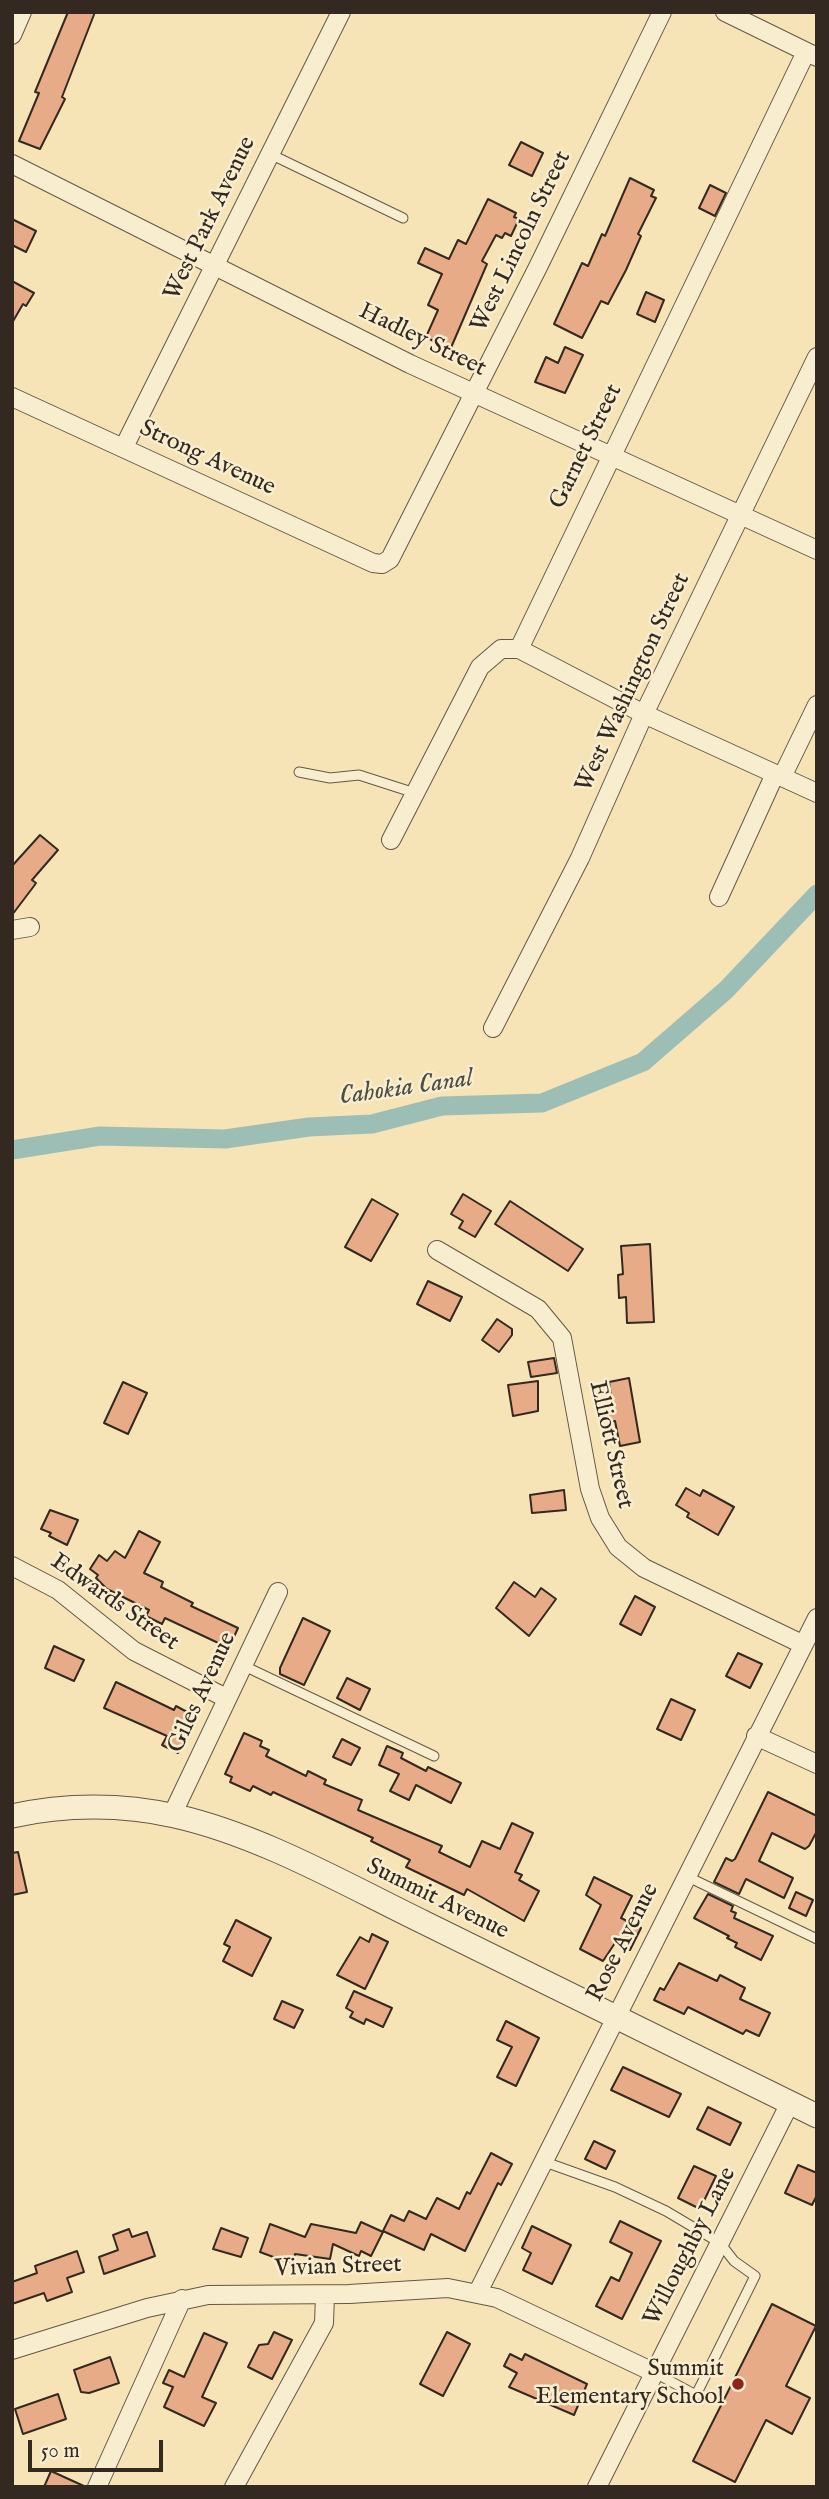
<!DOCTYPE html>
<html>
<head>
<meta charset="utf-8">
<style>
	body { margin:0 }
	#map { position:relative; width:829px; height:2499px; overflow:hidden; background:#f6e4b7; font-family:"IM FELL English",serif }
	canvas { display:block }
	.frame { position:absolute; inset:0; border:14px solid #342920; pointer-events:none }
	.scale { position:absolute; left:28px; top:2440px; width:135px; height:32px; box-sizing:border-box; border:4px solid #342920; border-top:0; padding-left:9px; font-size:21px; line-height:24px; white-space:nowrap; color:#342920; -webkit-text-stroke:5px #f9edd0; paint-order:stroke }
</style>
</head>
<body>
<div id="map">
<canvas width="829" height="2499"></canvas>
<div class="frame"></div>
<div class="scale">50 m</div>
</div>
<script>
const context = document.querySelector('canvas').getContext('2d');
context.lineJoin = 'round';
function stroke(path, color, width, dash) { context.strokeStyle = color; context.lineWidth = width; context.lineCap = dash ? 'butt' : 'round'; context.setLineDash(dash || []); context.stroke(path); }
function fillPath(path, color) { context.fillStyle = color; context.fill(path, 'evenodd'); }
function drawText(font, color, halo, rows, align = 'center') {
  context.font = font + ' "IM FELL English",serif'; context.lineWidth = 5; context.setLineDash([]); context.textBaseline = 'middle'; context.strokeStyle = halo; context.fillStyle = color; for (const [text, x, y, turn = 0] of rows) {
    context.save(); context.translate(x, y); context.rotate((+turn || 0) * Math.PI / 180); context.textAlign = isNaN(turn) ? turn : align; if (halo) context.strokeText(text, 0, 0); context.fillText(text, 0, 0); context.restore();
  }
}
stroke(new Path2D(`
	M12 1150 100 1136 225 1139 309 1127 372 1124 442 1106 542 1103 643 1062 726 990 817 894`), '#9dbeb4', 19);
const building = new Path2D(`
	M68 12H95L62 97 65 99 40 149 19 141 39 93 35 92Z
	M521 142 543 153 532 176 509 165Z
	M630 178 654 190 651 196 656 198 638 234 641 236 626 270 608 304 601 301 582 338 554 324 582 263 588 266 602 234 605 236Z
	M710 185 726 193 715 216 699 208Z
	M488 199 516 213 514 217 519 219 511 236 505 233 502 238 496 235 482 261 487 264 450 350 426 337 438 310 428 305 442 274 418 263 425 248 449 259 458 240 466 244Z
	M12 219 36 231 26 252 12 245Z
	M12 281 34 293 26 306 23 304 12 323Z
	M646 292 664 300 655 322 637 314Z
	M565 347 583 355 565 393 535 382 546 357 558 363Z
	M40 835 58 850 32 880 36 883 34 886 12 915V866Z
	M463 1194 491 1211 475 1237 459 1228 463 1221 451 1214Z
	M372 1199 398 1214 371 1261 345 1247Z
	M510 1201 583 1249 568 1271 495 1224Z
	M650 1244 654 1322 627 1323 626 1297 619 1298 618 1275 623 1274 621 1246Z
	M428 1281 462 1297 450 1321 417 1304Z
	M497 1319 512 1329V1335L499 1352 482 1340Z
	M554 1358 557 1373 531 1377 528 1362Z
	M629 1378 640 1442 620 1446 615 1421 610 1422 607 1403 612 1402 609 1382Z
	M538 1381V1411L513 1416 508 1385Z
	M123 1382 147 1393 128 1434 104 1423Z
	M686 1488 700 1496 703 1490 734 1507 718 1535 687 1517 689 1513 676 1505Z
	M564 1490 566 1510 532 1513 530 1495Z
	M50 1510 78 1520 67 1545 49 1536 51 1533 41 1529Z
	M139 1531 160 1542 144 1573 163 1582 161 1587 193 1603 191 1606 238 1628 229 1648 165 1618 162 1624 146 1616 149 1610 107 1589 96 1578 98 1575 90 1569 99 1555 107 1561 115 1551 125 1558Z
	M514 1582 535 1597 541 1588 556 1599 529 1636 496 1608Z
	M635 1596 655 1607 641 1635 620 1624Z
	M303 1618 330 1631 304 1685 280 1674V1668Z
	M54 1646 84 1660 74 1681 45 1668Z
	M738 1653 762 1664 750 1688 726 1676Z
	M347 1678 370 1689 360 1710 337 1698Z
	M116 1682 174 1710 176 1706 189 1713 185 1720 192 1724 178 1753 162 1745 167 1736 104 1708Z
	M671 1699 695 1710 681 1740 657 1729Z
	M244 1733 262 1741 260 1746 269 1750 266 1756 306 1776 308 1771 326 1780 324 1784 362 1800 358 1810 442 1846 439 1852 470 1867 482 1841 500 1849 512 1823 533 1833 515 1872 522 1875 519 1880 539 1891 524 1921 467 1889 464 1895 406 1867 410 1860 371 1841 373 1838 273 1792 271 1795 253 1786 250 1791 230 1782 232 1777 225 1774Z
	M342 1739 360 1748 351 1765 333 1757Z
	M387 1746 403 1753 401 1758 426 1771 428 1767 461 1783 451 1803 416 1785 409 1800 390 1791 399 1774 379 1765Z
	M768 1792 817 1816V1831L809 1846 805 1849 772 1833 759 1861 793 1878 784 1898 746 1879 739 1894 714 1882 726 1858 732 1861 735 1859Z
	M18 1852 27 1892 12 1895V1853Z
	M594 1877 632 1896 621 1918 641 1928 630 1950 615 1943 603 1961 580 1949 601 1905 586 1895Z
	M796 1892 813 1900 806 1916 789 1908Z
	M708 1894 733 1906 731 1911 736 1913 734 1918 773 1936 761 1960 735 1947 737 1943 727 1938 729 1936 694 1918Z
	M236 1920 271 1938 252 1976 223 1961 230 1947 224 1944Z
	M372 1934 388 1942 365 1989 337 1975 360 1937 369 1942Z
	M679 1963 717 1981 720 1975 745 1988 740 1999 770 2013 759 2036 746 2030 743 2034 688 2007 684 2014 654 2000 660 1988 664 1990Z
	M354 1991 392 2008 383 2027 366 2019 364 2024 350 2017 353 2012 346 2008Z
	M282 2001 303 2010 294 2028 274 2019Z
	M506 2021 539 2038 516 2086 497 2077 512 2047 497 2040Z
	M623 2067 681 2094 669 2117 611 2090Z
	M708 2107 741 2123 730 2145 697 2129Z
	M594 2141 615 2151 606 2169 585 2159Z
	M491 2153 512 2164 501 2185 498 2183 465 2251 431 2234 424 2250 383 2231 391 2215 404 2221 409 2211 426 2219 437 2198 459 2209 467 2192 470 2194Z
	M798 2165 817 2173V2195L812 2205 785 2193Z
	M694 2166 716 2176 700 2209 678 2198Z
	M620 2221 661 2241 622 2319 596 2306 611 2277 619 2281 632 2253 610 2242Z
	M361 2222 383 2232 371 2256 361 2251 359 2256 333 2244 330 2259 295 2254 292 2264 260 2252 270 2224 305 2237 311 2224 356 2233Z
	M532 2226 571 2245 552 2284 523 2270 531 2253 522 2248Z
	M221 2228 248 2238 241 2257 213 2249Z
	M129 2229 132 2237 147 2232 155 2256 104 2274 99 2257 118 2250 113 2235Z
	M77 2251 84 2272 67 2278 72 2292 47 2301 44 2293 12 2304V2282L37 2273 35 2266Z
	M772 2304 816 2326 786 2386 810 2398 792 2434 766 2420 735 2482 693 2461Z
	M274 2332 292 2340 272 2379 248 2367 259 2345 268 2344Z
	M447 2332 470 2344 443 2396 420 2384Z
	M204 2333 227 2343 202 2397 216 2403 204 2426 164 2407 173 2387 163 2383 169 2370 184 2377Z
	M510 2354 522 2360 525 2354 587 2384 574 2415 509 2387 517 2373 504 2366Z
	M110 2357 119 2383 89 2393 81 2392 74 2370Z
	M58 2394 66 2419 23 2434 15 2409Z
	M51 2471 86 2487H44Z`);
fillPath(building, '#e7ac87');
stroke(building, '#342920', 2);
const service = new Path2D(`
	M270 154 403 218
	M299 772 330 778 359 775 415 793
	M242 1665 434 1756
	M686 1876 817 1939
	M545 2162 615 2187 666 2211 720 2243 734 2261 755 2276 696 2395 655 2373`);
const minor = new Path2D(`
	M725 12 817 57
	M12 35 22 12
	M12 164 410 364 817 550
	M12 397 373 563 382 564 390 559 538 267 662 12
	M124 447 341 12
	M519 649 644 714 817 793
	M782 777 817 705
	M391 840 480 667 501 649H519L806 52
	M719 897 775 774
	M12 930 30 927
	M493 1028 580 858 644 714 817 357
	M437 1250 538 1309 562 1338 590 1489 600 1518 618 1547 644 1568 802 1644
	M12 1566 58 1590 134 1651 226 1698
	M756 1736 817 1764
	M172 1815 278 1592
	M478 2292 817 1618
	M12 2350 147 2308 208 2295 349 2294 448 2288 497 2298 655 2373
	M97 2487 182 2299
	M234 2487 324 2323 325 2295
	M597 2487 790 2103`);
const tertiary = new Path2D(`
	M12 1816C65 1804 123 1804 175 1816 260 1835 345 1884 423 1922 554 1987 685 2052 817 2116`);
stroke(service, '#645846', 11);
stroke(minor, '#645846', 20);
stroke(tertiary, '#645846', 25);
stroke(service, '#f9edd0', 9);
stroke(minor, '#f9edd0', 18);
stroke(tertiary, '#f9edd0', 23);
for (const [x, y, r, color] of [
	[738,2384,7,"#8f2418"]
]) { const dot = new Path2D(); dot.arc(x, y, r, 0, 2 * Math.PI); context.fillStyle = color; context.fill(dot); stroke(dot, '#f9edd0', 2.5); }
drawText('24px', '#342920', '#f9edd0', [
	["West Park Avenue",211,219,-64],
	["West Lincoln Street",522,242,-64],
	["Hadley Street",422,341,26],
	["Garnet Street",587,447,-64],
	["Strong Avenue",207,459,25],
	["West Washington Street",634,683,-65],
	["Elliott Street",610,1445,77],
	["Edwards Street",114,1603,35],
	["Giles Avenue",203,1693,-65],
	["Summit Avenue",437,1900,26],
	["Rose Avenue",624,1943,-63],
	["Willoughby Lane",691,2247,-63],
	["Vivian Street",338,2268,-2]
]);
drawText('24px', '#342920', '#f9edd0', [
	["Summit",724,2370],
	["Elementary School",724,2398]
], 'right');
drawText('italic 26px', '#4e4e45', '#f9edd0', [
	["Cahokia Canal",406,1089,-8]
]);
</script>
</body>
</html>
